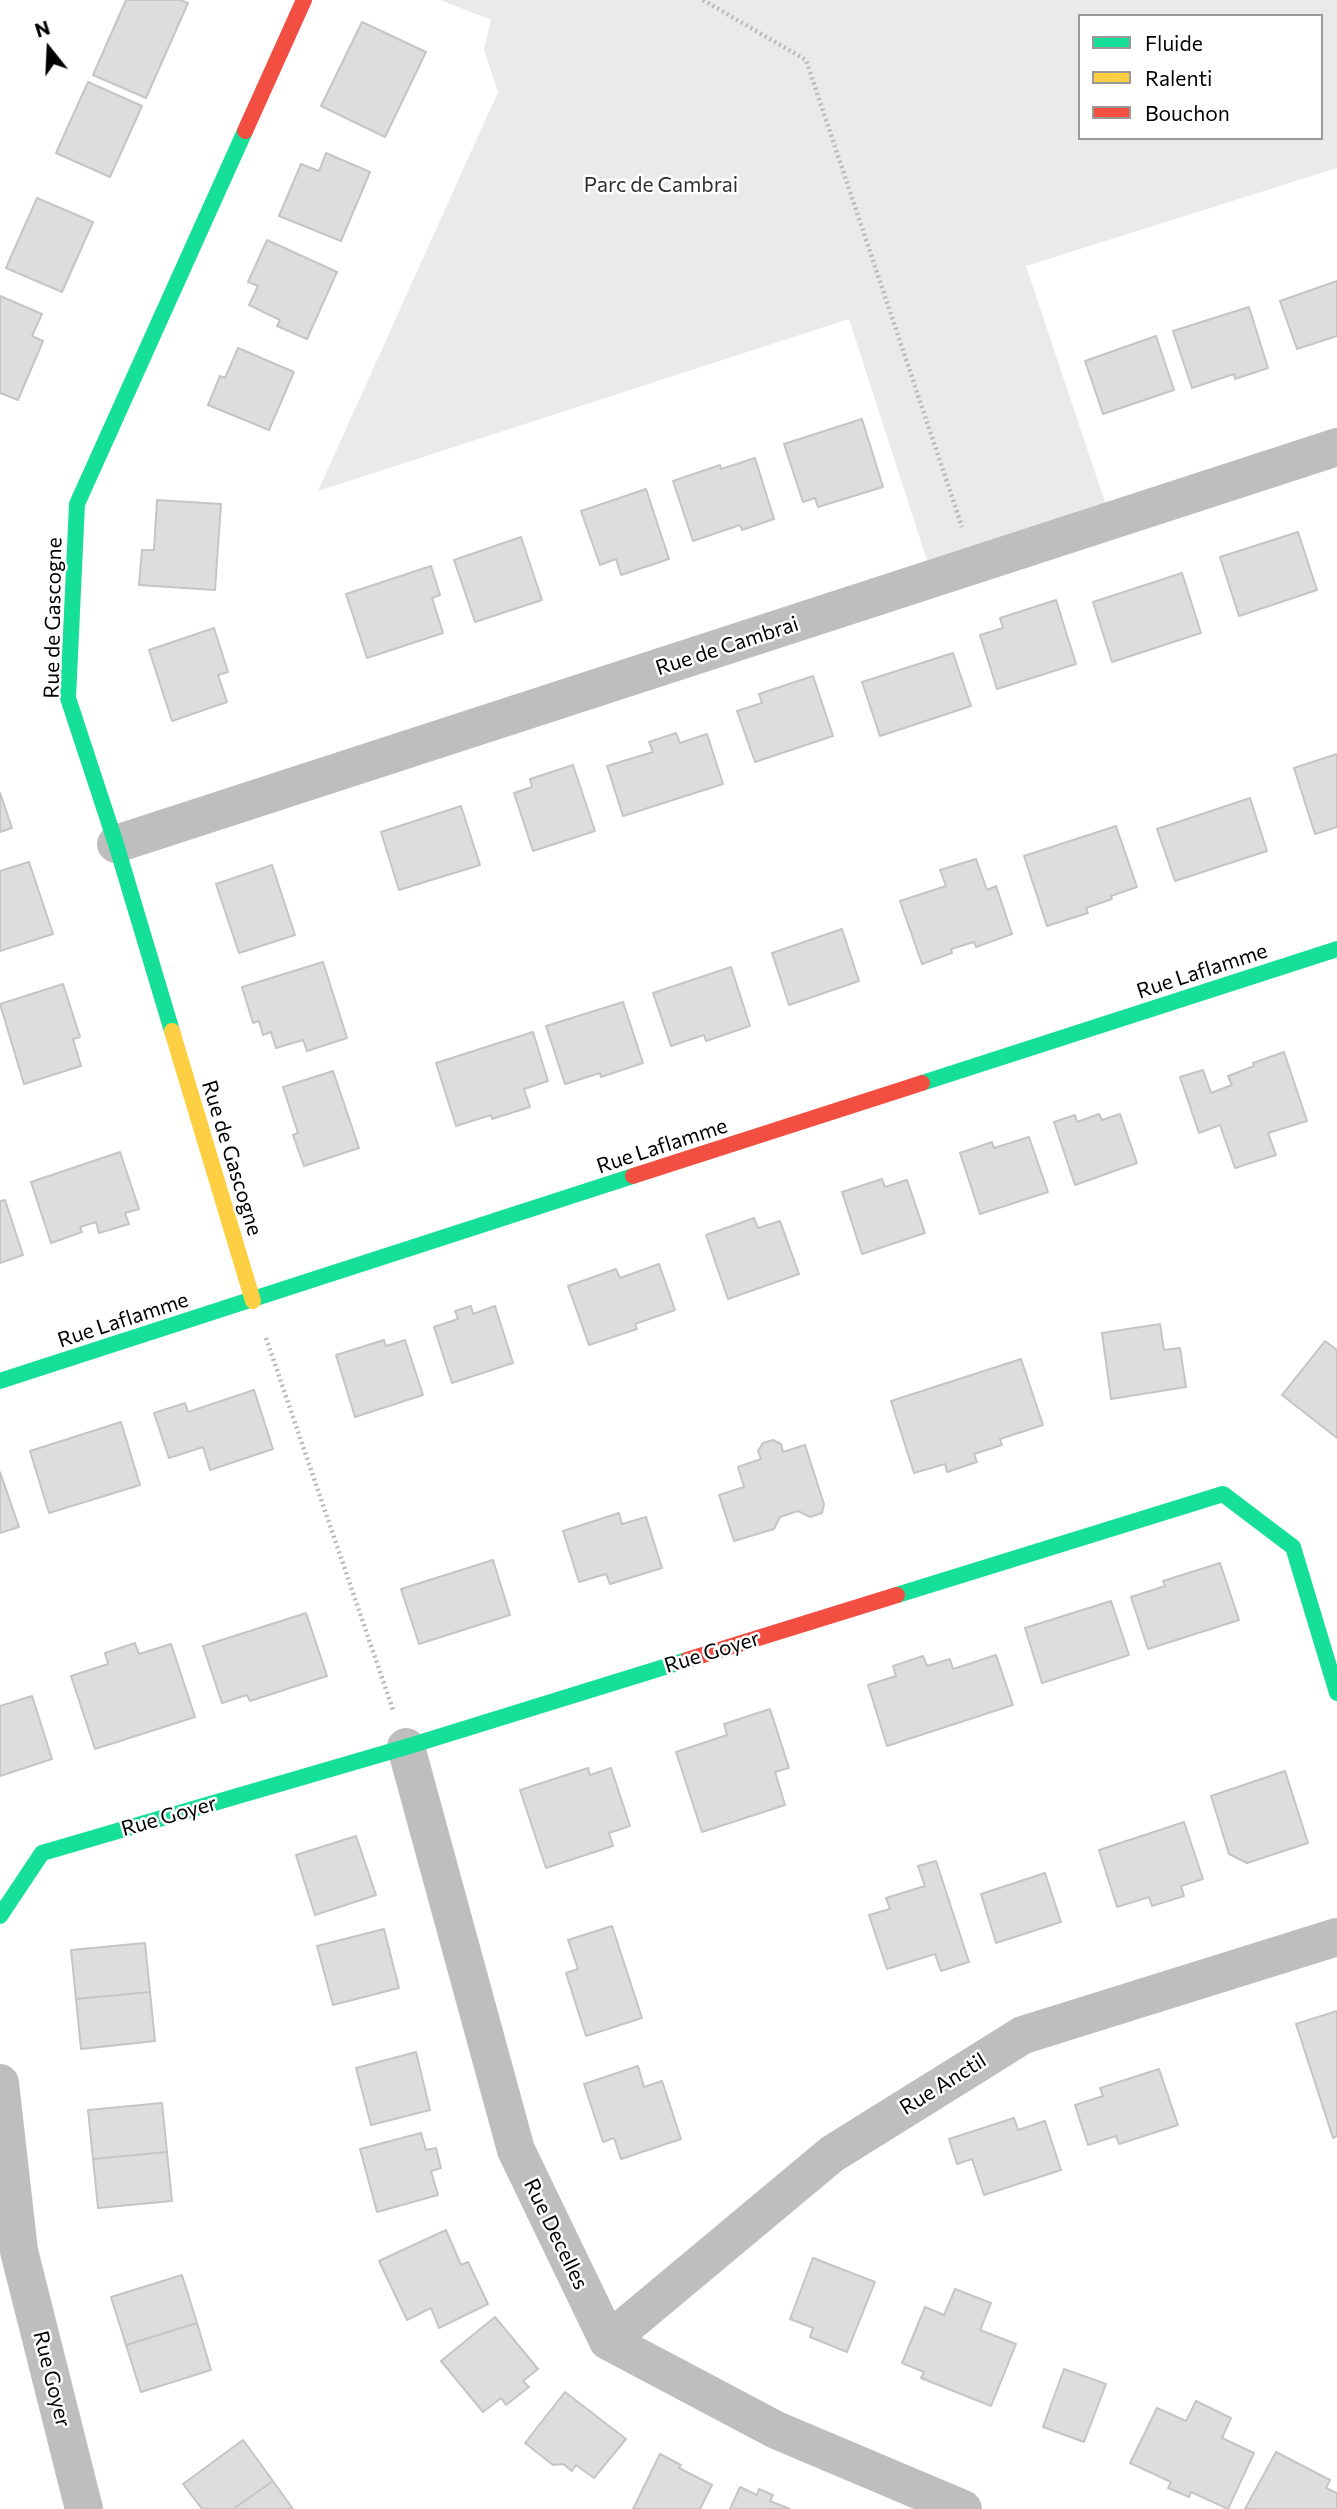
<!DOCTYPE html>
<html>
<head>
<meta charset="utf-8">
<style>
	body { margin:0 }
	#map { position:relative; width:1337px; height:2509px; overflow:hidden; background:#fff; font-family:Commissioner,sans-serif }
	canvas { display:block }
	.legend { position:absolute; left:1078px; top:14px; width:245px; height:126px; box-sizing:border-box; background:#fff; border:2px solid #999; margin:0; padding:9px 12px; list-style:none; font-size:21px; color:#000 }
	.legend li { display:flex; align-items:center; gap:14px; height:35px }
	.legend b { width:35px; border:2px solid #999 }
	.north { position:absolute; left:14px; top:14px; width:70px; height:70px; -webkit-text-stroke:5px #fff; paint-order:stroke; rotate:342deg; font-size:19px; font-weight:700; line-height:28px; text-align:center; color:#000 }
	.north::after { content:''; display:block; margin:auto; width:24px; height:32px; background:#000; clip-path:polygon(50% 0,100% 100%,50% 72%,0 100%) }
</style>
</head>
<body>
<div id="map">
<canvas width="1337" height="2509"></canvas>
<ul class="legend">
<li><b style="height:9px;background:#16e098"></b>Fluide</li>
<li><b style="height:9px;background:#ffcf43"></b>Ralenti</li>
<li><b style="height:9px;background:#f24e42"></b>Bouchon</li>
</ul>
<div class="north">N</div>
</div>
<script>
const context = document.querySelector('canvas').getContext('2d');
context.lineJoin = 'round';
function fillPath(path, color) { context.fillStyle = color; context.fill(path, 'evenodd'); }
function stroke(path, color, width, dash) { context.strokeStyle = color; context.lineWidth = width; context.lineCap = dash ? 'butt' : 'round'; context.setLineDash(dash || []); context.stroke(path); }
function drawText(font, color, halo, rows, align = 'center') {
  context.font = font + ' Commissioner,sans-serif'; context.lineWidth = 5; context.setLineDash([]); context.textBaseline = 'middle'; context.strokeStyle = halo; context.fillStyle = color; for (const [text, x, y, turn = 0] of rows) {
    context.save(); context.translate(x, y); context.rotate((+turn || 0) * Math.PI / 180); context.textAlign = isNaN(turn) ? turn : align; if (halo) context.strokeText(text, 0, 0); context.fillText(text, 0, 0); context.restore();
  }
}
fillPath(new Path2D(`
	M440 0H1337V168L1026 266 1111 520 933 579 849 319 318 491 498 92 484 50 491 20ZM1080 16H1321V138H1080Z`), '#eaeaea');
const building = new Path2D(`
	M126 0H180L188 3 146 98 93 75Z
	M362 22 426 52 385 137 321 106Z
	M88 82 142 106 110 177 56 153Z
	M326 153 370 172 341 241 279 216 301 164 319 171Z
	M37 198 93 222 62 292 6 268Z
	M267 240 337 272 307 339 277 326 280 320 249 305 258 286 248 282Z
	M1337 281V336L1297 349 1280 301Z
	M0 296 42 314 32 336 43 341 18 400 0 393Z
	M1249 307 1268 368 1235 379 1234 374 1192 388 1173 331Z
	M1156 336 1174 390 1103 414 1085 361Z
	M238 348 294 372 269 430 208 405 220 376 225 378Z
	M862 419 883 487 818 507 815 498 803 502 784 444Z
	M755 458 774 519 742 530 740 525 693 541 673 481 720 465 721 469Z
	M646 489 669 559 621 575 616 559 600 565 581 511Z
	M157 500 221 504 215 590 139 585 142 550H154Z
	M1298 532 1317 590 1239 616 1220 557Z
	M521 537 542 600 475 622 454 560Z
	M431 566 440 595 432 598 443 633 367 658 346 594Z
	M1182 573 1201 633 1112 662 1093 602Z
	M1056 600 1076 664 997 689 980 635 1003 628 1000 618Z
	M214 628 228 672 218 675 227 702 172 721 149 650Z
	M953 653 971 706 880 736 862 682Z
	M813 676 833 736 755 762 737 711 762 703 759 694Z
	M676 733 680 743 707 734 723 784 623 816 607 766 653 752 649 742Z
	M1337 754V827L1315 834 1294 768Z
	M573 765 595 831 533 851 514 793 532 787 530 779Z
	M0 793 12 828 0 832Z
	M1250 798 1267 851 1175 881 1157 829Z
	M461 806 480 865 399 890 381 832Z
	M1116 826 1137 887 1111 896 1112 899 1086 908 1088 913 1047 926 1024 856Z
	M976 859 987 890 996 886 1012 934 976 947 974 942 951 949 952 953 922 964 900 901 946 886 940 870Z
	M29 862 53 934 0 951V871Z
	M272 865 295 935 239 953 216 884Z
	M842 929 859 981 789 1005 772 953Z
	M323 962 347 1038 307 1051 303 1040 276 1048 271 1032 263 1035 259 1021 253 1023 242 987Z
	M731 967 750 1026 706 1041 704 1035 671 1046 653 993Z
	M63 984 80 1037 73 1039 81 1066 24 1084 0 1004Z
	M623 1002 643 1063 601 1077 600 1073 565 1084 546 1026Z
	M533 1032 548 1081 524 1089 530 1107 492 1119 491 1115 456 1126 436 1063Z
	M1284 1052 1307 1121 1268 1133 1276 1155 1235 1168 1220 1125 1199 1133 1180 1077 1203 1070 1211 1093 1232 1085 1228 1076 1254 1066 1253 1063Z
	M333 1071 359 1148 304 1166 293 1135 298 1133 283 1087Z
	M1099 1114 1102 1120 1120 1114 1137 1163 1075 1185 1054 1122 1075 1115 1077 1122Z
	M1029 1137 1048 1192 980 1214 960 1153 992 1142 994 1148Z
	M120 1152 139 1209 125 1213 129 1224 99 1233 96 1222 80 1227 82 1232 51 1243 31 1182Z
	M882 1179 885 1187 907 1180 925 1233 862 1254 842 1192Z
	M5 1200 23 1255 0 1263V1201Z
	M754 1218 758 1228 780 1221 799 1274 728 1299 706 1235Z
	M659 1264 675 1310 635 1324 637 1329 589 1345 568 1286 616 1269 620 1278Z
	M471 1306 473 1314 495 1306 513 1363 452 1383 434 1327 458 1319 455 1311Z
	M1160 1324 1164 1350 1180 1348 1186 1387 1111 1399 1102 1333Z
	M384 1340 386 1346 405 1340 423 1395 355 1417 336 1355Z
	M1325 1341 1337 1350V1438L1282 1395Z
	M1021 1359 1043 1425 1000 1439 1002 1445 974 1454 977 1462 947 1472 945 1464 914 1473 891 1401Z
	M254 1390 273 1449 210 1470 203 1447 169 1458 154 1413 185 1403 188 1412Z
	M121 1422 140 1485 49 1513 30 1451Z
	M773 1440 781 1444 783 1452 805 1445 824 1504 822 1513 810 1517 798 1511 780 1517 774 1529 734 1541 719 1495 744 1487 738 1467 761 1459 758 1451 763 1443Z
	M0 1472 19 1527 0 1533Z
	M619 1513 622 1524 646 1517 662 1568 610 1584 606 1574 579 1582 563 1531Z
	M493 1560 510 1615 419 1644 401 1589Z
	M1220 1563 1239 1620 1148 1649 1131 1597 1165 1586 1163 1581Z
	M1111 1601 1129 1655 1042 1683 1025 1628Z
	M306 1613 327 1676 250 1701 247 1695 222 1703 203 1646Z
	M135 1643 139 1654 171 1644 195 1717 95 1749 71 1676 108 1664 105 1653Z
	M996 1655 1013 1705 887 1746 868 1685 896 1676 893 1666 923 1656 927 1666 950 1659 953 1669Z
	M32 1696 52 1759 0 1776V1706Z
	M770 1709 789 1768 775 1772 785 1805 702 1832 676 1752 727 1735 724 1724Z
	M588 1768 590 1775 611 1768 630 1826 609 1833 613 1846 546 1868 520 1790Z
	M1285 1771 1308 1843 1247 1863 1229 1854 1211 1796Z
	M1184 1822 1203 1879 1181 1886 1184 1896 1152 1906 1149 1897 1117 1907 1099 1850Z
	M356 1836 376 1895 315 1915 296 1855Z
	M936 1861 969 1962 941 1971 935 1954 887 1969 869 1915 890 1909 886 1898 925 1886 918 1866Z
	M1045 1873 1061 1922 996 1943 981 1894Z
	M612 1926 642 2018 586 2036 566 1973 578 1969 568 1940Z
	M384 1929 399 1988 333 2005 317 1946Z
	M145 1943 150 1992 76 1999 71 1950Z
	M150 1992 155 2041 81 2049 76 1999Z
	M1337 2011V2136L1333 2138 1296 2024Z
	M416 2052 430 2110 371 2125 356 2068Z
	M638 2066 644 2087 662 2081 681 2139 621 2159 614 2138 603 2142 584 2084Z
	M1159 2069 1178 2125 1119 2144 1116 2136 1088 2145 1075 2105 1103 2096 1100 2088Z
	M162 2103 167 2152 93 2159 88 2110Z
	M1014 2118 1018 2130 1045 2121 1061 2170 984 2195 972 2159 957 2164 949 2139Z
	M421 2133 426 2150 436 2148 441 2168 431 2171 438 2195 377 2212 360 2149Z
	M167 2152 172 2201 98 2208 93 2159Z
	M446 2230 461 2265 468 2262 488 2304 439 2328 431 2308 407 2320 379 2261Z
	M813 2258 875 2282 847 2352 810 2337 813 2328 790 2319Z
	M182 2275 197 2323 126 2345 111 2297Z
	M955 2289 991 2303 980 2330 1016 2344 991 2406 921 2378 924 2372 902 2363 925 2307 944 2315Z
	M495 2317 538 2369 523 2381 529 2387 506 2405 501 2398 483 2412 441 2361Z
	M197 2323 211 2370 141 2392 126 2345Z
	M1064 2369 1106 2384 1084 2442 1043 2427Z
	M565 2392 626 2439 594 2478 576 2465 572 2471 563 2464 553 2465 525 2443Z
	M1196 2401 1231 2418 1222 2438 1254 2453 1228 2509 1191 2492 1189 2497 1168 2488 1171 2482 1130 2463 1157 2408 1186 2421Z
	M243 2440 273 2481 233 2509H202L183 2484Z
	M1276 2452 1330 2480 1326 2488 1337 2493V2509H1245Z
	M660 2454 681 2465 679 2468 712 2485 700 2509H633Z
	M273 2481 293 2509H233Z
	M740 2487 757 2495 759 2489 773 2495 770 2501 790 2509H730Z`);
fillPath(building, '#ddd');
stroke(building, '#c5c5c5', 2);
stroke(new Path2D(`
	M703 0 806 60 962 527
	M266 1338 393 1710`), '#b8b8b8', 4.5, [2, 3.5]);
stroke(new Path2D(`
	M116 844 1337 447
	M406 1747 516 2150 608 2341 776 2430 963 2509
	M0 2083 19 2251 84 2509
	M608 2341 832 2154 1023 2035 1337 1937`), '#bebebe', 38);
stroke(new Path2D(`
	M172 1031 116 844 68 698 77 504 245 131
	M922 1083 1337 949
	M0 1381 633 1176
	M897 1595 1223 1494 1293 1547 1337 1693
	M0 1916 42 1853 406 1747 687 1660`), '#16e098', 16);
stroke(new Path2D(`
	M172 1031 253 1301`), '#ffcf43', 16);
stroke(new Path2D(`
	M245 131 304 0
	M633 1176 922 1083
	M687 1660 897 1595`), '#f24e42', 16);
drawText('21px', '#303030', '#fff', [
	["Parc de Cambrai",661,185]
]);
drawText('21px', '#000', '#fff', [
	["Rue de Gascogne",53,618,-89],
	["Rue de Cambrai",727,646,-18],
	["Rue Laflamme",1202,971,-18],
	["Rue Laflamme",662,1146,-18],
	["Rue de Gascogne",232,1158,73],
	["Rue Laflamme",123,1320,-18],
	["Rue Goyer",712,1652,-17],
	["Rue Goyer",169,1816,-16],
	["Rue Anctil",943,2084,-32],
	["Rue Decelles",556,2234,64],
	["Rue Goyer",52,2379,76]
]);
</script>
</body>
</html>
